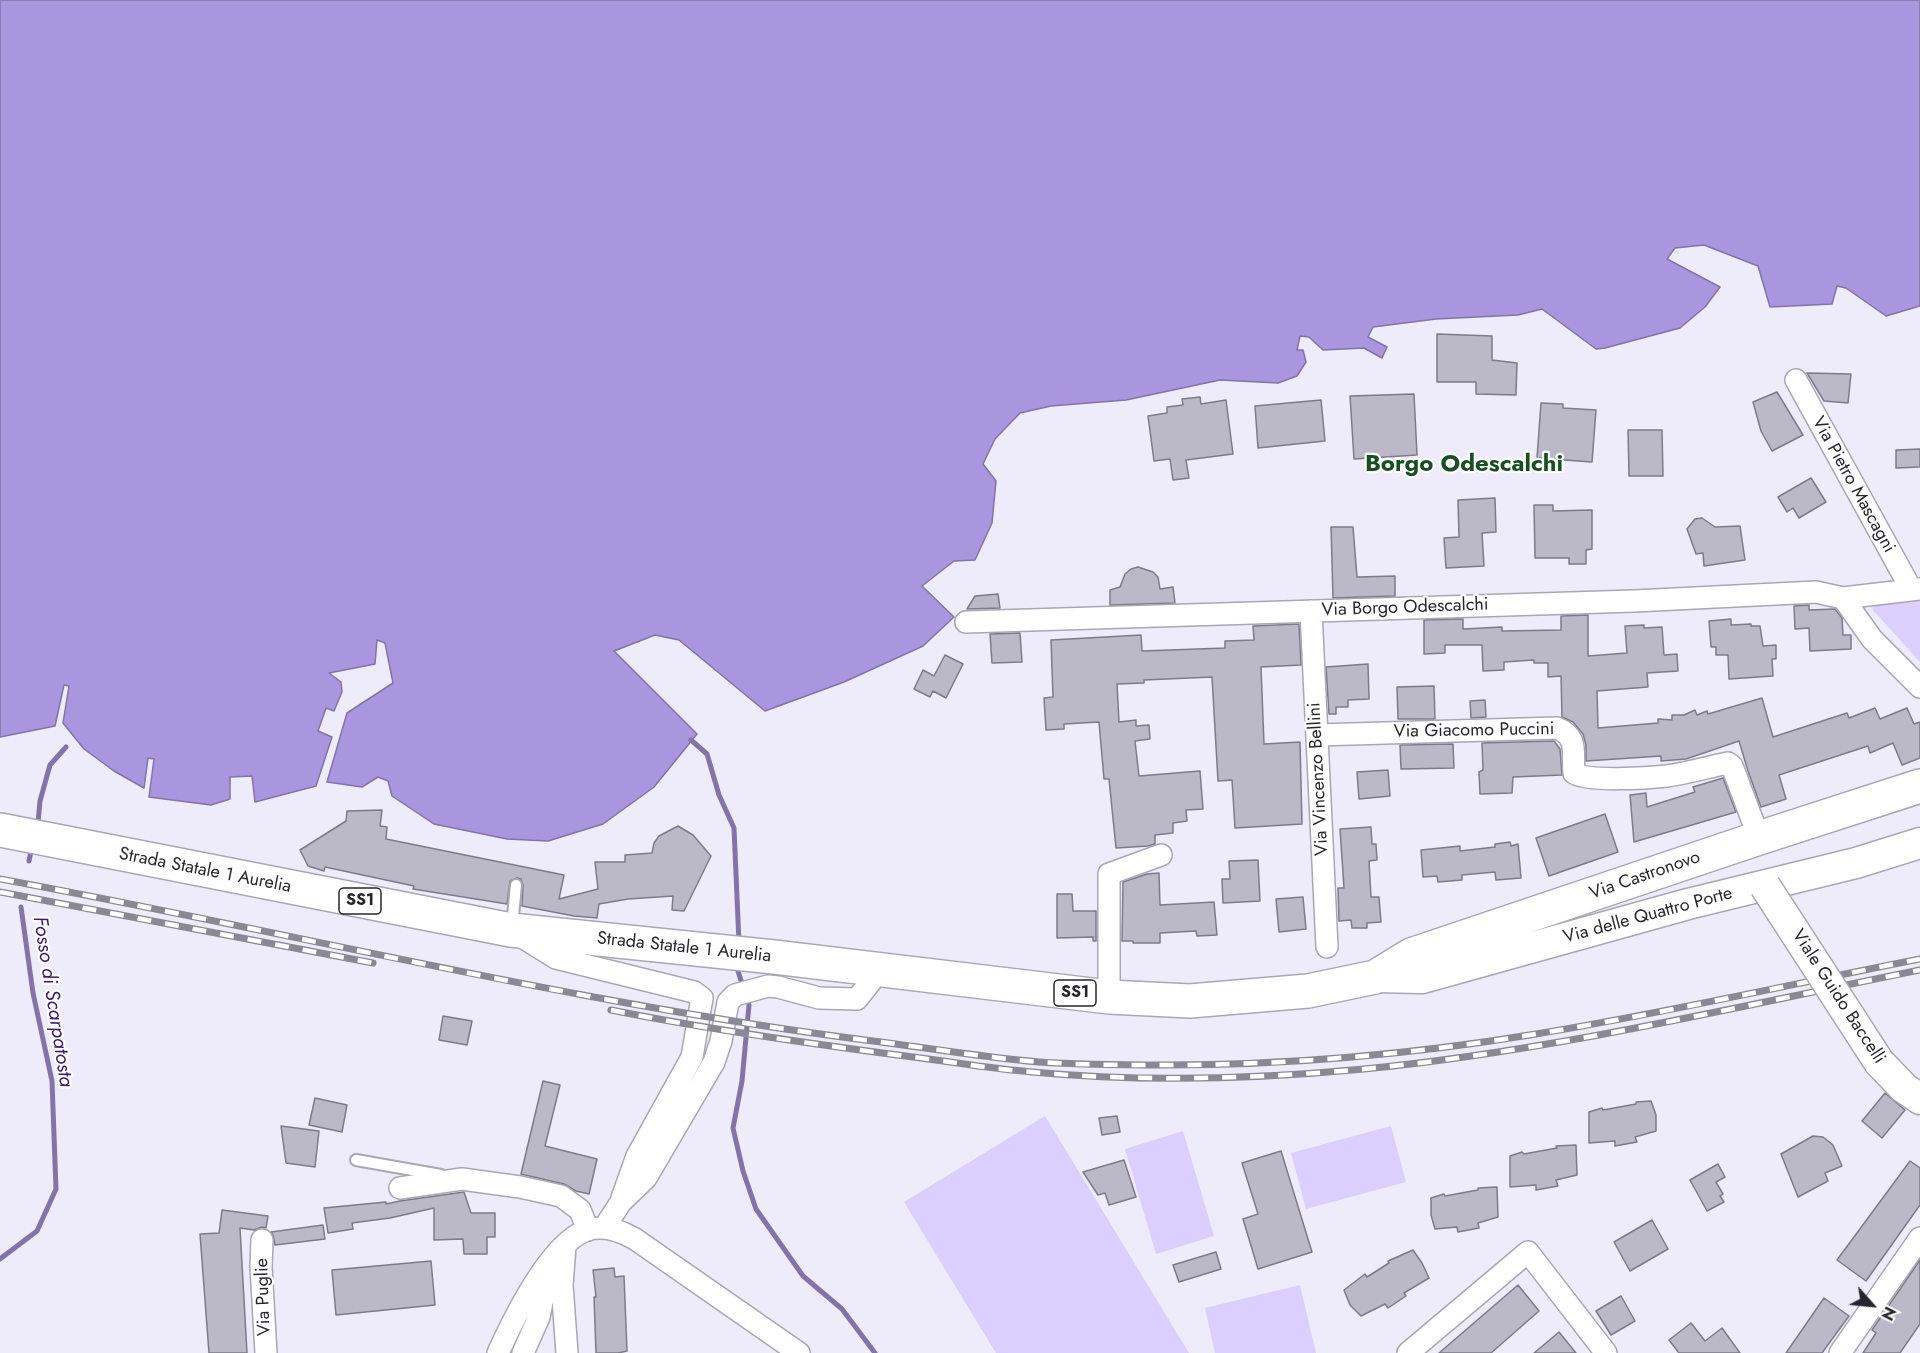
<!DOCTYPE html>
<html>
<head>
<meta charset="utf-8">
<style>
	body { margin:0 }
	#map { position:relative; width:1920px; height:1353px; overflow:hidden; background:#eeebfb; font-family:Jost,sans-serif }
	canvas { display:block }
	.north { position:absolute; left:1842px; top:1275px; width:60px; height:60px; -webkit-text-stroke:4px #fff; paint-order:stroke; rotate:117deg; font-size:16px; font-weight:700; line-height:24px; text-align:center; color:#27262c }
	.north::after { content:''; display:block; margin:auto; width:21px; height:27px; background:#27262c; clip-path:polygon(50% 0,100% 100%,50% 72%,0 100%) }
</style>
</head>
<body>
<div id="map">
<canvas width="1920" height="1353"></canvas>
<div class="north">N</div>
</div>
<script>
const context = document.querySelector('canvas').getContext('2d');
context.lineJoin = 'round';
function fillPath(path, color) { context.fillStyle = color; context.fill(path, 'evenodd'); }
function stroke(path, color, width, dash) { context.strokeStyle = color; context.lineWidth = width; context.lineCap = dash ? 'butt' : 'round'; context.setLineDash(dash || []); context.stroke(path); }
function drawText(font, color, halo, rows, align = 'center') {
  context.font = font + ' Jost,sans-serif'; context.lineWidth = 4.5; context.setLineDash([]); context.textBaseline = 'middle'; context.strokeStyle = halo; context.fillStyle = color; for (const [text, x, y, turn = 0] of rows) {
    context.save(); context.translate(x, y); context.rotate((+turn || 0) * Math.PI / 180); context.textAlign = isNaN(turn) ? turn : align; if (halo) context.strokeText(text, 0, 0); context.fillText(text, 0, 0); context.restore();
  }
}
fillPath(new Path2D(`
	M1920 600V662L1872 609 1877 603Z
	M1045 1116 1189 1353H996L904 1202Z
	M1391 1126 1406 1182 1306 1209 1291 1153Z
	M1183 1131 1214 1236 1156 1254 1125 1149Z
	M1300 1285 1316 1353H1215L1205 1308Z`), '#dacffe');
const water = new Path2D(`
	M0 0H1920V306L1886 316 1846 288 1837 286 1832 304 1770 307 1758 266 1704 245 1675 248 1667 259 1720 287 1705 307 1680 328 1605 348 1596 349 1542 309 1518 315 1436 319 1373 327 1368 337 1387 347 1382 358 1364 348 1323 350 1309 337 1300 336 1297 350H1303L1306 362 1297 376 1278 383 1220 380 1126 400 1051 406 1020 413 995 439 983 464 996 481 992 523 975 560 954 561 922 586 954 617 923 646 844 682 765 711 679 640 655 635 614 651 697 734 654 787 603 824 548 841 507 839 434 824 392 796 388 781 378 777 362 787 327 782 347 713 393 683 385 643 377 640 375 664 329 673 341 682 342 692 334 711 326 708 318 731 332 737 316 786 255 802 252 776 230 777V799L211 805 149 797 154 759 148 758 144 788 114 771 84 749 63 723 69 686 64 685 55 726 0 737Z`);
fillPath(water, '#a996de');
stroke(water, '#8274a9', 1.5);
stroke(new Path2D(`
	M691 740 707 754 719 795 734 828 739 943
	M38 823 40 801 50 765 66 747
	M29 861 31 851
	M739 964 738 971 743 987
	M747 996 749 1005 742 1081 733 1128 743 1171 756 1209 803 1276 842 1309 875 1353
	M0 1259 37 1231 56 1189 52 1081 33 993 21 907`), '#8274a9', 5);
const building = new Path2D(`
	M1437 334 1492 336V360L1517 363 1516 395 1476 394V382H1437Z
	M1807 373 1851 374 1848 403 1824 401Z
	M1777 392 1803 435 1772 451 1761 431 1753 402Z
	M1414 394 1417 455 1354 459 1350 396Z
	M1200 397 1201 404 1226 400 1233 454 1186 460 1189 478 1173 480 1170 459 1154 461 1148 416 1167 413V407L1183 405 1182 399Z
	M1321 400 1325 441 1258 448 1255 406Z
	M1541 403 1563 404V408L1596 410 1592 462 1537 458Z
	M1628 430H1662L1663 476H1629Z
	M1920 449V467L1896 468V450Z
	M1811 478 1826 502 1799 518 1793 508 1787 512 1778 497Z
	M1495 498 1496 532 1482 533 1484 566 1446 568 1444 538 1459 537 1458 500Z
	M1534 505H1553V511L1592 510V549L1586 550V564H1569V558H1535Z
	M1702 518 1715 527 1740 526 1745 560 1704 566 1703 553 1696 554 1687 529 1695 519Z
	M1331 527H1353L1357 577 1395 576V596L1333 598Z
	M1138 567 1153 572 1158 577 1160 589 1173 587 1175 603 1110 605V590L1120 587 1125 574 1131 569Z
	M998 594 1000 608 967 609 975 596Z
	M1809 605V610L1835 609 1842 618 1843 635H1851V649L1810 651 1809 628 1795 629 1794 606Z
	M1588 615V656L1627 653 1625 626 1644 625V628L1662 627 1664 655 1677 654 1678 671 1647 673 1648 687 1597 691 1598 728 1658 723V719L1672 720V715H1684L1695 710 1697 715 1707 711 1708 714 1762 698 1773 737 1847 713 1849 718 1875 708 1880 719 1907 708 1914 724 1920 722V758L1902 765 1893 743 1870 753 1868 746 1779 775 1786 799 1761 807 1748 771 1739 741 1686 759 1661 761V756L1586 761V745L1583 734 1573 722 1562 717 1561 676 1548 677V663H1534V660L1504 662V670L1483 671 1482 645H1445V653L1424 654V620L1463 619V629L1502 627V631L1561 630V616Z
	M1731 619V625L1751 624V626H1760L1763 646 1776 645V659H1772L1773 676 1729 679 1728 655H1716V647H1711L1709 621Z
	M1299 624 1301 665 1261 667 1264 744 1300 742 1302 824 1235 828 1232 780 1218 781 1212 677 1144 680V683L1117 684 1119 722 1136 720V726L1149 725 1150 739 1135 741 1139 776 1200 771 1203 809 1186 810 1187 821 1173 823V833L1155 835V844L1148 846 1116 848 1109 779H1104L1099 722 1064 724V729L1046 730 1044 698 1053 697 1051 640 1141 635 1142 651 1225 648V641L1254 640 1253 626Z
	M1020 633 1022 662 992 663 990 634Z
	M945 655 963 664 946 698 933 691 930 697 914 689 923 670 934 676Z
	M1368 664 1369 699 1348 700V707H1336V714H1329L1326 667Z
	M1434 686 1435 719H1398L1397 687Z
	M1485 700 1486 717 1471 718 1470 701Z
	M1554 741 1560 749 1562 775 1513 777 1512 793 1480 794 1479 772 1483 770 1482 743Z
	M1453 744 1454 768 1401 769 1400 745Z
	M1388 770 1390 796 1359 799 1357 772Z
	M1723 778 1736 812 1634 842 1630 795 1646 793 1647 807 1695 792 1693 787Z
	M382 810 380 826 387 827 386 839 564 875 559 899 598 889 595 862H625V855L652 853 654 843 659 836 678 826 693 835 711 856 684 911 672 910 673 896 628 899 599 904 597 918 574 916 522 906 523 885 521 879 517 878 510 881 507 904 413 889 414 886 325 867 324 871 308 866 300 850 346 821 347 811Z
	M1605 814 1618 852 1549 876 1536 838Z
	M1371 827 1372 844H1376L1377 860 1369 861 1371 897H1379L1381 922 1367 923V928H1352L1351 920 1339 921 1338 888H1344L1340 829Z
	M1510 842 1511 846 1518 844 1521 878 1496 880 1495 872 1462 875V880L1438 882 1437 876 1423 877 1421 850 1460 846V851L1495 847V844Z
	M1258 860 1260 901 1223 903 1222 879H1230L1229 861Z
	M1159 873 1160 905 1214 902 1217 935 1197 936 1196 931 1160 933V943H1133V941H1122L1123 882 1147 874Z
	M1057 894H1072L1073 911H1096V941H1093V937L1057 938Z
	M1303 897 1306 929 1279 932 1276 899Z
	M443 1016 472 1021 467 1045 439 1040Z
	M543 1081 560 1085 545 1146 597 1159 589 1194 576 1191 564 1184 521 1174Z
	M1885 1093 1905 1110 1882 1138 1862 1121Z
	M315 1098 347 1105 342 1132 309 1125Z
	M1651 1101 1656 1115V1131L1635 1137 1637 1142 1615 1146V1141L1589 1143V1112L1602 1108 1603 1110 1636 1104V1102Z
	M1117 1116 1120 1132 1102 1135 1099 1118Z
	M281 1126 319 1131 315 1167 286 1163Z
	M1813 1136 1823 1137 1833 1145 1842 1166 1825 1173 1828 1181 1798 1197 1781 1154Z
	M1576 1145 1577 1175 1556 1180 1558 1186 1536 1190V1185L1510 1187V1156L1522 1152 1524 1154 1557 1148 1556 1146Z
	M1281 1151 1312 1252 1258 1269 1243 1219 1258 1214 1242 1163Z
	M1124 1160 1136 1197 1109 1205 1105 1193 1098 1195 1083 1172Z
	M1910 1161 1920 1168V1205L1866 1281 1837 1260Z
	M1718 1164 1725 1177 1716 1182 1723 1194 1720 1196 1724 1202 1707 1211 1690 1180Z
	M1497 1187 1498 1217 1478 1223 1479 1228 1458 1232 1457 1227 1435 1229 1431 1215V1198L1444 1194 1445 1196 1478 1190V1188Z
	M464 1192 471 1213H495V1237H487V1254H464L463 1239 434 1240V1208L390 1218 352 1223 353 1229 328 1233 324 1208 386 1202V1204L400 1201Z
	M222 1210 268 1216 266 1228 262 1227 254 1230 240 1228 247 1353H209L200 1234 219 1233Z
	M1652 1220 1668 1249 1630 1271 1614 1242Z
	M323 1225 325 1239 275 1245 273 1235 271 1232Z
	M1413 1250 1422 1263 1429 1278 1404 1293 1406 1296 1388 1308 1385 1304 1361 1316 1350 1305 1344 1290 1365 1274 1367 1277 1389 1263 1388 1261Z
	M1216 1252 1221 1269 1179 1282 1173 1265Z
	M1920 1260V1324L1900 1353H1863L1876 1333 1872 1330Z
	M431 1261 435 1305 336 1315 332 1270Z
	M614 1268 615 1277 624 1276 627 1351 618 1353H596L594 1297H596L593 1270Z
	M1518 1285 1539 1311 1491 1353H1439Z
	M1621 1296 1635 1321 1611 1335 1596 1311Z
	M1824 1298 1849 1316 1822 1353H1786Z
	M1691 1323 1705 1341 1722 1328 1740 1353H1679L1669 1340Z
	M1559 1332 1576 1353H1534Z`);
fillPath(building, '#bbb8c7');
stroke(building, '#7e7b89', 1.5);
const lane = new Path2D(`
	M512 927 516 885
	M356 1160 441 1175`);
const street = new Path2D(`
	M1796 380 1911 589
	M1920 589 1843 598 1872 639 1920 687
	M1311 611 1327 947
	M966 622 1634 601 1816 592 1843 598
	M1317 735 1557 728C1579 737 1572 753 1574 773 1587 782 1649 778 1667 776 1688 773 1708 767 1728 763L1732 766 1759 838
	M519 935 556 958 694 992 702 998 692 1057 637 1156 622 1198
	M1109 997V874L1161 855
	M400 1188 462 1179 520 1187 561 1196 580 1210 588 1230
	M604 1228 621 1202 646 1178 714 1062 721 1041 728 1002 735 995 768 986 778 987 819 998 857 999 880 970
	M262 1240 261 1267 266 1353
	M565 1246 562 1285 567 1353
	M498 1353C513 1320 550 1243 587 1230 603 1225 621 1231 635 1239L799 1353
	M523 1353 539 1317 548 1273
	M1408 1353 1528 1252 1606 1353
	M1840 1353 1920 1238`);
const secondary = new Path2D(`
	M1375 977 1422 978 1688 904 1856 863 1920 843
	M1879 1062 1904 1088 1920 1099`);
const primary = new Path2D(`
	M0 830 511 930 774 957 1109 997 1190 1001 1308 991 1375 977 1411 955 1759 838 1920 786`);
stroke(lane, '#a9a6b5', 14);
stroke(street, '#a9a6b5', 24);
stroke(secondary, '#a9a6b5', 33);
stroke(primary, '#a9a6b5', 36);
stroke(lane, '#fff', 10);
stroke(street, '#fff', 21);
stroke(secondary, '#fff', 30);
stroke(primary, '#fff', 33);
const rail = new Path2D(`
	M0 879C289 932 573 1003 865 1040 923 1047 981 1057 1039 1062 1082 1065 1124 1065 1166 1065 1290 1065 1414 1054 1536 1034 1665 1013 1792 984 1920 959
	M0 892 373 963
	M611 1010C711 1030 812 1044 913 1057 953 1062 992 1069 1032 1072 1139 1082 1257 1079 1364 1069 1551 1051 1736 1007 1920 970`);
stroke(rail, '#8a8893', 7);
stroke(rail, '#fff', 4.5, [14]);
const secondaryBridge = new Path2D(`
	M1765 886 1879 1062`);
stroke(secondaryBridge, '#a9a6b5', 33, []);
stroke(secondaryBridge, '#fff', 30);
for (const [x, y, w] of [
	[360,901,42],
	[1075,993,42]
]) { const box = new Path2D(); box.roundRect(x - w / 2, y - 13, w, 26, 4.5); context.fillStyle = '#fff'; context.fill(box); stroke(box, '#27262c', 1.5); }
drawText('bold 16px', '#27262c', null, [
	["SS1",360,901],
	["SS1",1075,993]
]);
drawText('18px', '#27262c', '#fff', [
	["Via Pietro Mascagni",1853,485,61],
	["Via Borgo Odescalchi",1405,608,-2],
	["Via Giacomo Puccini",1474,731,-1],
	["Via Vincenzo Bellini",1319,779,-93],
	["Strada Statale 1 Aurelia",205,871,11],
	["Via Castronovo",1645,876,-19],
	["Via delle Quattro Porte",1648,916,-15],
	["Strada Statale 1 Aurelia",684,948,6],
	["Viale Guido Baccelli",1838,997,57],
	["Via Puglie",264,1297,-92]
]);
drawText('italic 20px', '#3c1b6f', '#fff', [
	["Fosso di Scarpatosta",52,1002,81]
]);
drawText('bold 24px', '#15501e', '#fff', [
	["Borgo Odescalchi",1464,465]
]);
</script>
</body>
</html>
